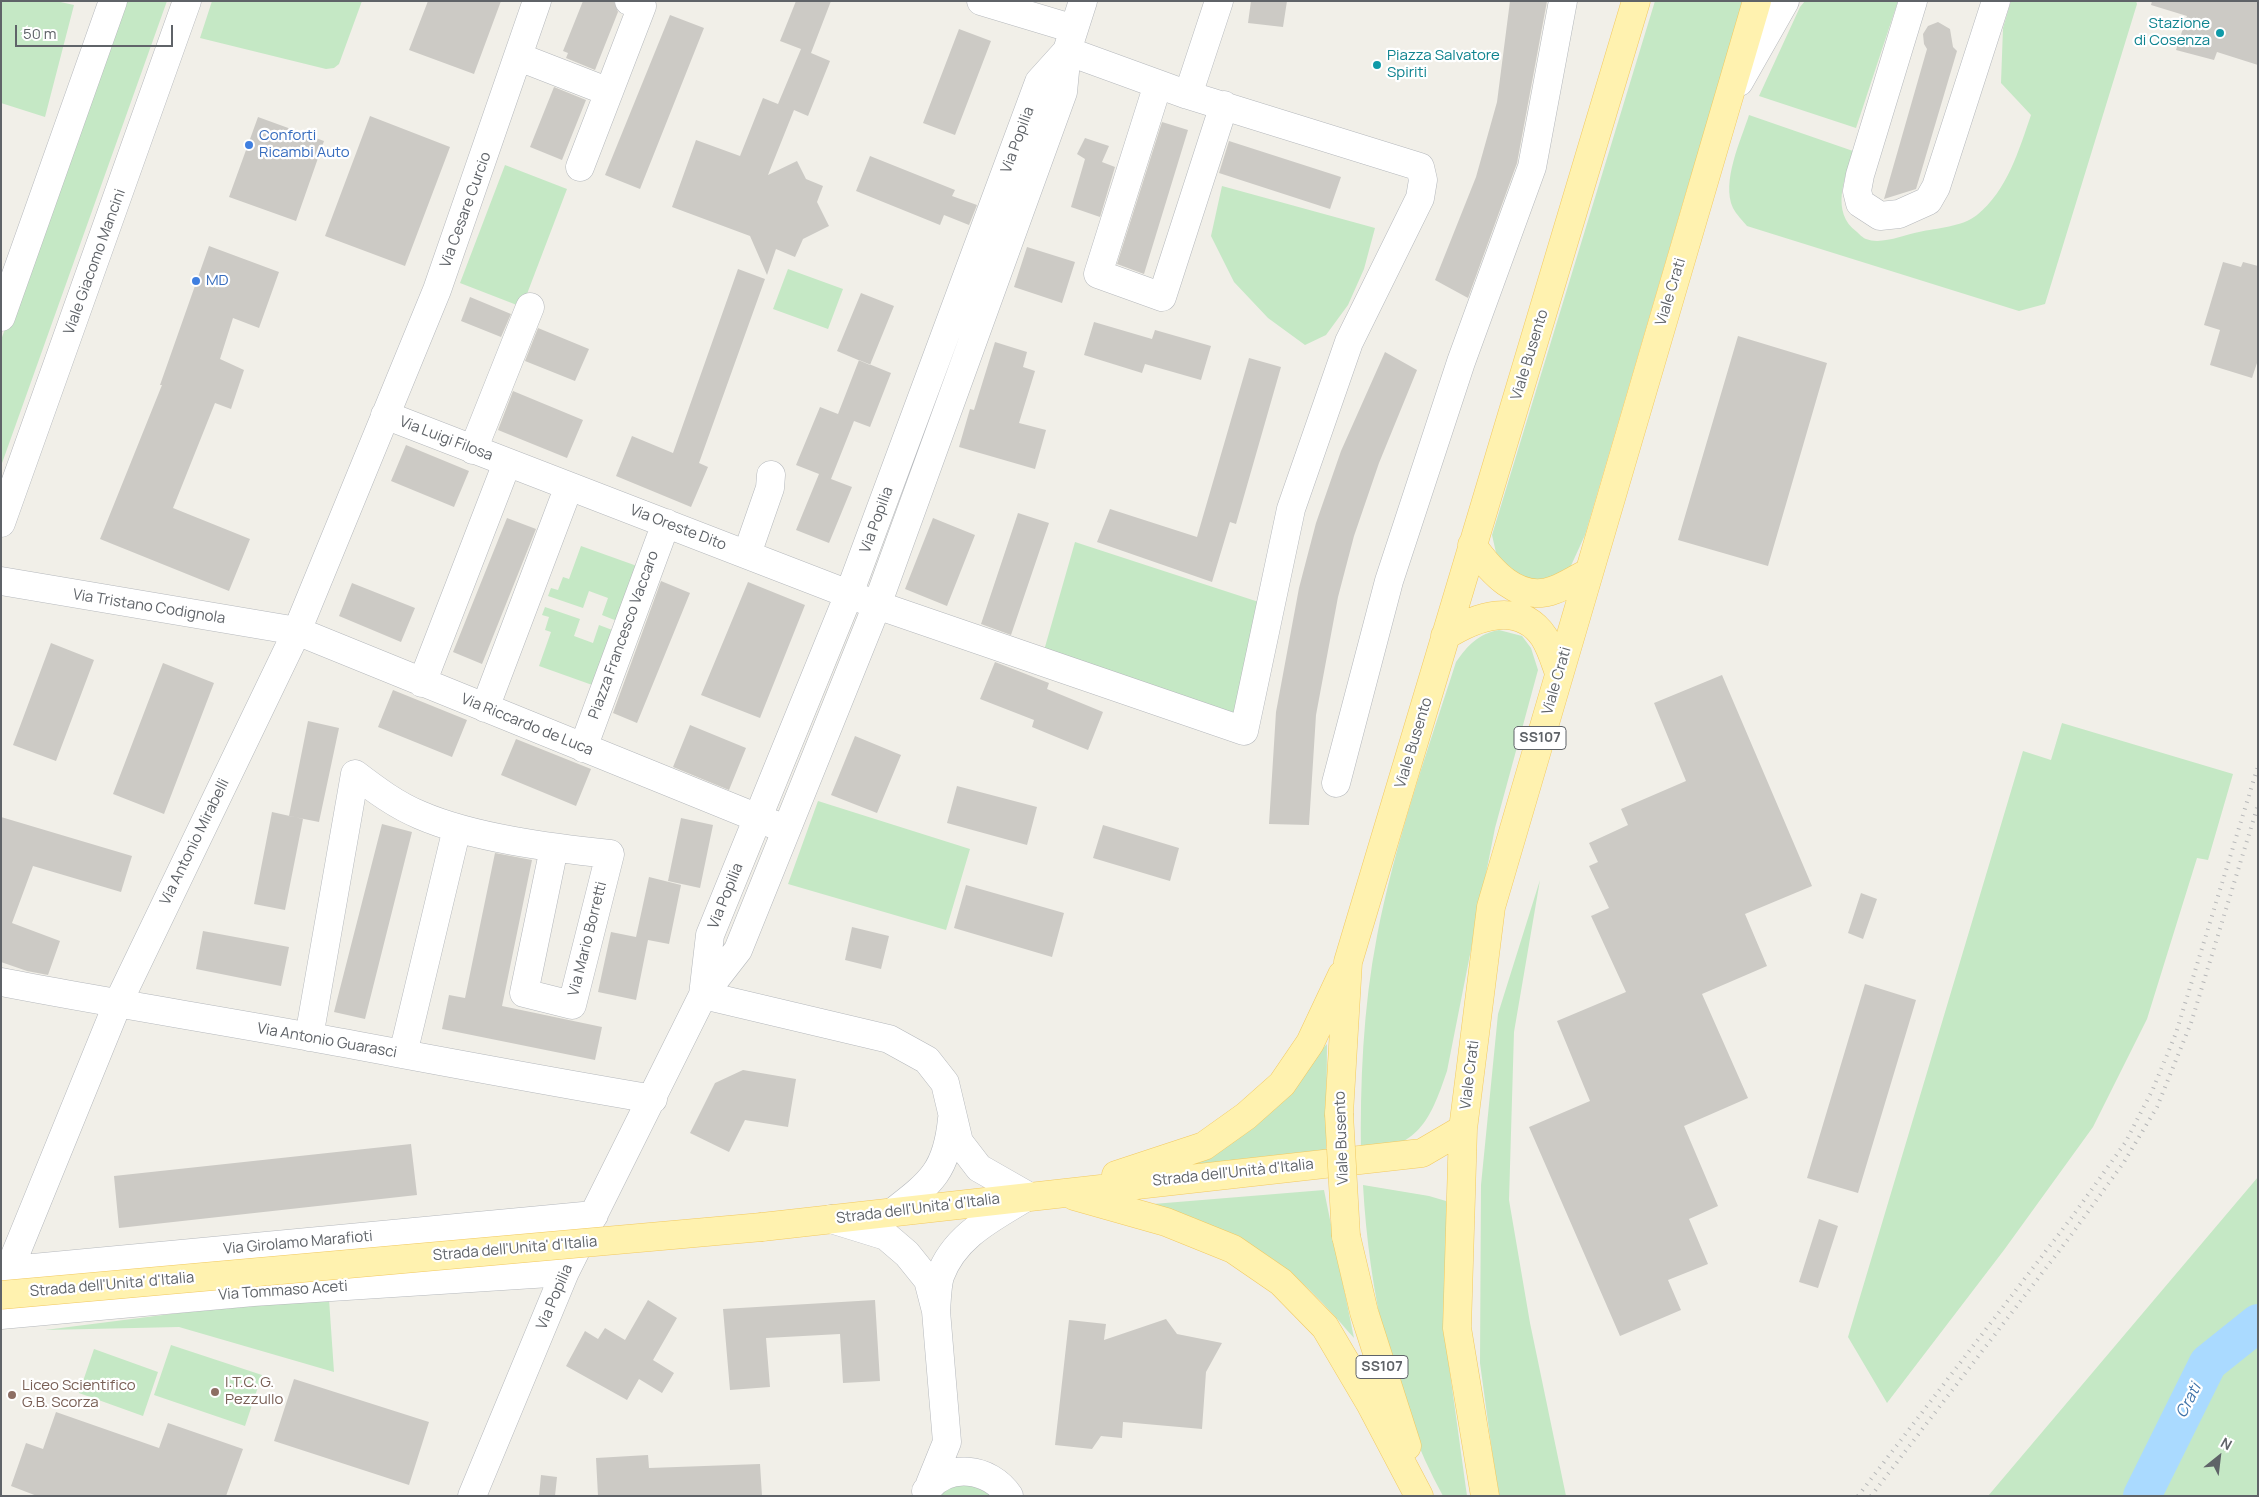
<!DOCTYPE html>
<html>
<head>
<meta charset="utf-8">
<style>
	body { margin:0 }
	#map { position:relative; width:2259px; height:1497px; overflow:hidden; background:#f1efe8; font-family:Manrope,sans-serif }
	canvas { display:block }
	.frame { position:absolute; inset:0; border:2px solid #5f6368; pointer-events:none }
	.north { position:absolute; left:2194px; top:1432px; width:50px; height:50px; -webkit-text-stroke:4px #fff; paint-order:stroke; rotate:29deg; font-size:14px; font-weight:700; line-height:20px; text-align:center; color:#5f6368 }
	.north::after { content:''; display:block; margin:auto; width:18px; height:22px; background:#5f6368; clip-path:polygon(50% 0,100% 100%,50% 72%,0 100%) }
	.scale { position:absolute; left:15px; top:25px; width:158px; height:22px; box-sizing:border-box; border:2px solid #5f6368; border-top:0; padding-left:6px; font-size:15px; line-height:18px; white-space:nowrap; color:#5f6368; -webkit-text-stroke:4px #fff; paint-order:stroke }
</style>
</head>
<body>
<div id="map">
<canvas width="2259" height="1497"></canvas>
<div class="frame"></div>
<div class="north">N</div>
<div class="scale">50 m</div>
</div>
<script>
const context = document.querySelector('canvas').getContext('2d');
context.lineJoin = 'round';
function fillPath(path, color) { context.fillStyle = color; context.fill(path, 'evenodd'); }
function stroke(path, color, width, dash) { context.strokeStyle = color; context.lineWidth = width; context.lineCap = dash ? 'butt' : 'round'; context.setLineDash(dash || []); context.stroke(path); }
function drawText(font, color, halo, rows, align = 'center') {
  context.font = font + ' Manrope,sans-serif'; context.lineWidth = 4.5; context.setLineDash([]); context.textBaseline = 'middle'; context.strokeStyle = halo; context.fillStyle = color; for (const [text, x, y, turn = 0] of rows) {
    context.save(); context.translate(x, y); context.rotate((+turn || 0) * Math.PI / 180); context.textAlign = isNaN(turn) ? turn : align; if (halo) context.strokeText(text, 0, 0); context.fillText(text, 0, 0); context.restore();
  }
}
fillPath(new Path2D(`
	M1 1H56L74 5 45 117 1 103Z
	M122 1H167L1 466V340Z
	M212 1H362L339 64 334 68 326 69 200 38Z
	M1655 1H1746L1687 189 1585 535 1569 570 1540 583 1521 580 1497 557 1492 535Z
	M1805 1H1898L1856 128 1759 96 1800 7Z
	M2011 1H2136L2137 4 2045 304 2019 311 1747 226C1743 221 1736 214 1733 208 1721 182 1741 140 1749 115L1853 151C1845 178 1830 212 1857 232 1859 234 1863 238 1866 239 1881 245 1904 235 1919 232 1937 228 1962 227 1977 215 2007 191 2019 150 2031 115L2001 83 2003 28Z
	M505 165 567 189 522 307 460 283Z
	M1222 186 1375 228 1364 269 1348 305 1326 335 1305 345 1268 318 1234 282 1211 236Z
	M788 269 843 289 828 329 773 309Z
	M1075 542 1271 606 1244 731 1041 661Z
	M581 546 637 566 617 621 602 615 608 598 589 591 583 608 548 596 551 588 558 590 563 577 569 579Z
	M545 607 580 619 574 636 593 643 599 625 615 631 595 686 539 666 551 632 545 630 549 617 542 615Z
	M1499 630 1522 636 1531 648 1538 670 1495 828 1447 1071C1429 1124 1419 1144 1361 1156 1360 1083 1363 1008 1377 936 1395 843 1427 752 1456 662 1468 645 1478 634 1499 630Z
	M2062 723 2233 774 2208 860 2197 858 2147 1019 2093 1127 2004 1250 1887 1403 1848 1337 2023 751 2051 760Z
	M818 801 970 849 946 930 788 884Z
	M1540 880 1514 1032 1509 1200 1530 1323 1566 1496H1498L1480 1363 1481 1185 1498 1014Z
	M1327 1044 1326 1157 1172 1171 1307 1065Z
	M2258 1177V1496H1988Z
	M1363 1185 1429 1196 1446 1201 1451 1219 1446 1344 1467 1496H1443C1392 1403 1369 1291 1363 1185Z
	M1324 1190 1354 1338C1321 1300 1288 1263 1241 1241 1210 1226 1174 1217 1141 1205Z
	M329 1299 334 1372 179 1327 45 1330 179 1313Z
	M171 1345 262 1375 245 1426 154 1395Z
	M94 1349 158 1372 143 1416 79 1393Z
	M969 1480 998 1496H934V1495Z`), '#c5e8c5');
stroke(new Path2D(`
	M2142 1496 2208 1363 2258 1323`), '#aadaff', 38);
fillPath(new Path2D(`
	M428 1H501L474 74 409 50Z
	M583 1H614L618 12 595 70 566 58 568 53 563 51Z
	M796 1H831L811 53 830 61 808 116 794 110 768 175 797 161 806 179 823 186 817 202 829 226 803 239 795 257 776 249 767 275 750 236 672 207 696 140 740 156 763 98 778 104 801 49 780 41Z
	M1251 1H1287L1283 27 1248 23Z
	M1510 1H1547L1517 163 1468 298 1435 280 1476 177 1497 102Z
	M2152 1H2258V65L2217 52 2214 60 2176 50 2187 16 2151 5Z
	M670 15 704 28 640 189 605 175Z
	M1938 22 1950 29 1953 47 1957 51 1916 189 1884 199 1927 49 1924 44 1923 34 1928 26Z
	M959 29 991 41 955 135 923 123Z
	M554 87 586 100 562 160 530 147Z
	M370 116 450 147 405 266 325 236Z
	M258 117 324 141 296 221 229 197Z
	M1162 122 1188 130 1144 274 1117 264Z
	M1085 138 1109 146 1102 162 1115 167 1100 217 1071 207 1085 159 1077 154Z
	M1229 141 1341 177 1330 209 1219 173Z
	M870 156 955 190 952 196 977 205 969 225 944 215 940 225 856 191Z
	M209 246 279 272 259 328 233 318 220 359 244 370 231 409 215 403 173 508 250 539 229 591 100 539 162 385H160Z
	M1027 247 1075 262 1062 303 1014 287Z
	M2223 262 2241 267 2243 262 2258 266V360L2252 378 2210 365 2220 330 2204 325Z
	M738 269 765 279 699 463 708 467 691 507 616 476 632 436 673 453Z
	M861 293 894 306 870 365 837 351Z
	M470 297 511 314 501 337 461 321Z
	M1094 322 1152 339 1155 330 1211 346 1201 380 1145 364 1142 373 1084 355Z
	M538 328 589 349 575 381 525 361Z
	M1738 336 1827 363 1768 566 1678 540Z
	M995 342 1027 352 1023 367 1035 371 1019 423 1046 430 1035 469 959 447 970 409 974 410Z
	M1385 352 1417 370 1379 463 1354 536 1338 597 1316 715 1309 825 1269 824 1276 712 1299 588 1316 523 1341 451Z
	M1249 358 1281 367 1236 524 1230 522 1212 582 1097 542 1110 509 1197 537Z
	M859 360 891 373 870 427 854 421 831 479 852 487 829 543 796 530 819 474 796 465 820 407 838 414Z
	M513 391 583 420 567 458 498 430Z
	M406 445 469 471 454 507 391 481Z
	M1018 513 1049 523 1011 635 981 624Z
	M507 518 536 529 482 664 453 652Z
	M933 518 975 535 947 606 905 589Z
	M661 581 690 593 637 723 613 713Z
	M748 582 805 605 760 718 701 695Z
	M352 583 415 608 401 642 339 616Z
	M51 643 94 660 56 761 13 745Z
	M995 662 1049 683 1047 689 1103 712 1088 750 1032 727 1034 720 980 699Z
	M163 663 214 683 164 814 113 794Z
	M1722 675 1812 886 1745 914 1767 966 1702 994 1748 1098 1684 1126 1718 1206 1689 1219 1708 1264 1668 1280 1681 1310 1620 1336 1529 1127 1590 1101 1557 1021 1626 992 1591 916 1609 908 1589 866 1598 862 1589 843 1628 825 1621 809 1686 781 1654 703Z
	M393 690 467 720 452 757 378 727Z
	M308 721 339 728 319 822 289 816Z
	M690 725 746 748 729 790 673 767Z
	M855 736 901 755 877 813 831 795Z
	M516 739 591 769 576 806 501 775Z
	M957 786 1037 807 1027 845 947 823Z
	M272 812 303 819 285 910 254 904Z
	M1 817 132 856 121 892 33 866 12 923 60 941 48 975 27 971 1 962Z
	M681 818 713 825 700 888 668 881Z
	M382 824 412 832 365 1019 334 1012Z
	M1103 825 1179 848 1170 881 1093 858Z
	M495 853 532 860 502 1006 602 1027 595 1060 442 1029 449 995 465 998Z
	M649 877 681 885 669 944 648 940 636 1000 598 992 611 932 636 937Z
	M966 885 1064 913 1052 957 954 928Z
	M1861 893 1877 899 1863 939 1848 933Z
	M852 927 889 936 881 969 845 960Z
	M203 931 289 947 281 986 196 969Z
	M1865 984 1916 1000 1858 1193 1807 1178Z
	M743 1070 796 1079 788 1127 745 1120 729 1152 690 1133 715 1083Z
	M411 1144 417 1195 119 1228 114 1176Z
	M1819 1219 1838 1226 1818 1288 1799 1282Z
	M648 1300 677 1318 653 1360 674 1373 662 1393 639 1379 627 1400 566 1366 585 1331 598 1339 605 1328 625 1340Z
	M875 1300 880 1381 843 1383 840 1334 766 1338 770 1387 730 1390 723 1309Z
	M1166 1319 1177 1334 1222 1343 1206 1372 1202 1429 1123 1422 1122 1438 1101 1436 1092 1449 1055 1445 1069 1320 1106 1324 1104 1340Z
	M294 1379 429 1422 409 1485 274 1441Z
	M56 1412 159 1448 168 1423 243 1449 226 1496H37L11 1486 26 1443 43 1449Z
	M648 1455 649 1468 760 1464 762 1496H598L596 1458Z
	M541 1475 557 1477 555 1496H539Z`), '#cccac5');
const minor = new Path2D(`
	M981 1 1074 29
	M1913 1 1860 175 1857 191 1860 203 1880 216 1899 214 1928 201 1936 187 1996 1
	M519 57 609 92
	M1739 82 1785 1
	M1158 84 1098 274 1162 297 1224 105
	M1188 95 1219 1
	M580 167 642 6 629 1
	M1 317 113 1
	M385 415 877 605 1244 731 1291 509 1349 342 1420 198 1423 180 1420 167 1188 95 1067 51
	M473 450 530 307
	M1 523 187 1
	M747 554 770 488 771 475
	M1 581 297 631 775 825
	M422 683 507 463
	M485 708 569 486
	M583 748 666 523
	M1336 783 1389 581 1461 362 1532 167 1563 1
	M1 982C104 1002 207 1018 311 1037 425 1058 539 1080 653 1099
	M703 995 710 935 849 594 1039 82 1067 51
	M703 995 889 1039 927 1060 945 1083 959 1142 979 1168 1028 1196C994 1217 955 1235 940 1276 937 1286 937 1300 936 1311
	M309 1037 355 774C376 790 396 805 420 815 473 838 552 848 610 854L572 1005 524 993 554 848
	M403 1054 457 828
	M893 1212C932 1182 947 1170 952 1119
	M831 1219 886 1236 907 1254 928 1280 936 1311 947 1442 930 1484
	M9 1270 117 1005 297 631 437 290 537 1
	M1 1271 594 1215
	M1 1315 253 1292 565 1272
	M926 1491C947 1462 990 1467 1009 1496
	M472 1496 565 1272 703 995 738 950 877 605 1063 92 1067 51 1083 1`);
const major = new Path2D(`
	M1472 545C1490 570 1518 604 1554 590 1566 586 1577 578 1588 573
	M1445 636C1475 617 1519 600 1544 637 1551 648 1555 662 1559 673
	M1339 1114 1348 962 1636 1
	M1116 1175 1204 1146 1246 1116 1282 1084 1310 1043 1342 975
	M1074 1196 1166 1222 1233 1249 1281 1282 1325 1327 1371 1405 1419 1496
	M762 1227 1422 1153 1463 1129
	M1346 1236 1364 1312 1407 1446
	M1485 1496 1457 1328 1463 1129 1491 907 1757 1`);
stroke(minor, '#b5b8bc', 29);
stroke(major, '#f2c960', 29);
stroke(minor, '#fff', 28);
stroke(major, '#fff2af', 28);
stroke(new Path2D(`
	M1858 1496 2072 1217 2125 1143 2153 1089 2176 1033 2258 766
	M1871 1496 2069 1238 2124 1162 2157 1107 2191 1023 2258 805`), '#b6b7b8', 4, [1, 6]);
const majorBridge = new Path2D(`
	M1339 1114 1346 1236
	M1 1295 762 1227`);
stroke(majorBridge, '#f2c960', 29, []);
stroke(majorBridge, '#fff2af', 28);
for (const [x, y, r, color] of [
	[2220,33,5,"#0f9aa8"],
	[1377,65,5,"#0f9aa8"],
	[249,145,5,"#3f7fe0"],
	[196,281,5,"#3f7fe0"],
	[215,1392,5,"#8d6e63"],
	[12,1395,5,"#8d6e63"]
]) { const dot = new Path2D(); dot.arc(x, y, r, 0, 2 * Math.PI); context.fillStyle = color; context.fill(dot); stroke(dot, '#fff', 2); }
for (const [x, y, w] of [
	[1540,738,52],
	[1382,1367,52]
]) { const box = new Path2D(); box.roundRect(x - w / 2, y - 11.5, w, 23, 4); context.fillStyle = '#fff'; context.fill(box); stroke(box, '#5f6368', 1); }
drawText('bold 14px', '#5f6368', null, [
	["SS107",1540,738],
	["SS107",1382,1367]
]);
drawText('15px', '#0d838f', '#fff', [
	["Stazione",2210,24],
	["di Cosenza",2210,41],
	["Piazza Salvatore",1387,56,"left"],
	["Spiriti",1387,73,"left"]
], 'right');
drawText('15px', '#366cbe', '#fff', [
	["Conforti",259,136],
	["Ricambi Auto",259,153],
	["MD",206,281]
], 'left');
drawText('15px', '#5f6368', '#fff', [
	["Via Popilia",1018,140,-70],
	["Via Cesare Curcio",466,210,-70],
	["Viale Giacomo Mancini",95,262,-70],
	["Viale Crati",1671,292,-73],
	["Viale Busento",1530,355,-73],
	["Via Luigi Filosa",446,439,21],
	["Via Popilia",877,520,-70],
	["Via Oreste Dito",678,528,21],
	["Via Tristano Codignola",149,607,9],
	["Piazza Francesco Vaccaro",624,635,-70],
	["Viale Crati",1557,681,-74],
	["Via Riccardo de Luca",527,725,22],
	["Viale Busento",1414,743,-73],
	["Via Antonio Mirabelli",195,842,-64],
	["Via Popilia",726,896,-68],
	["Via Mario Borretti",588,939,-76],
	["Via Antonio Guarasci",327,1041,10],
	["Viale Crati",1470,1075,-83],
	["Viale Busento",1342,1138,-92],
	["Strada dell'Unità d'Italia",1233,1173,-6],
	["Strada dell'Unita' d'Italia",918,1209,-7],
	["Via Girolamo Marafioti",298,1243,-5],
	["Strada dell'Unita' d'Italia",515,1249,-5],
	["Strada dell'Unita' d'Italia",112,1285,-5],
	["Via Tommaso Aceti",283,1291,-4],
	["Via Popilia",555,1297,-67]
]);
drawText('15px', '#785e54', '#fff', [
	["I.T.C. G.",225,1383],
	["Pezzullo",225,1400],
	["Liceo Scientifico",22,1386],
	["G.B. Scorza",22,1403]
], 'left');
drawText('italic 16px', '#4174aa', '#fff', [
	["Crati",2189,1401,-63]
]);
</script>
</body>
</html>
